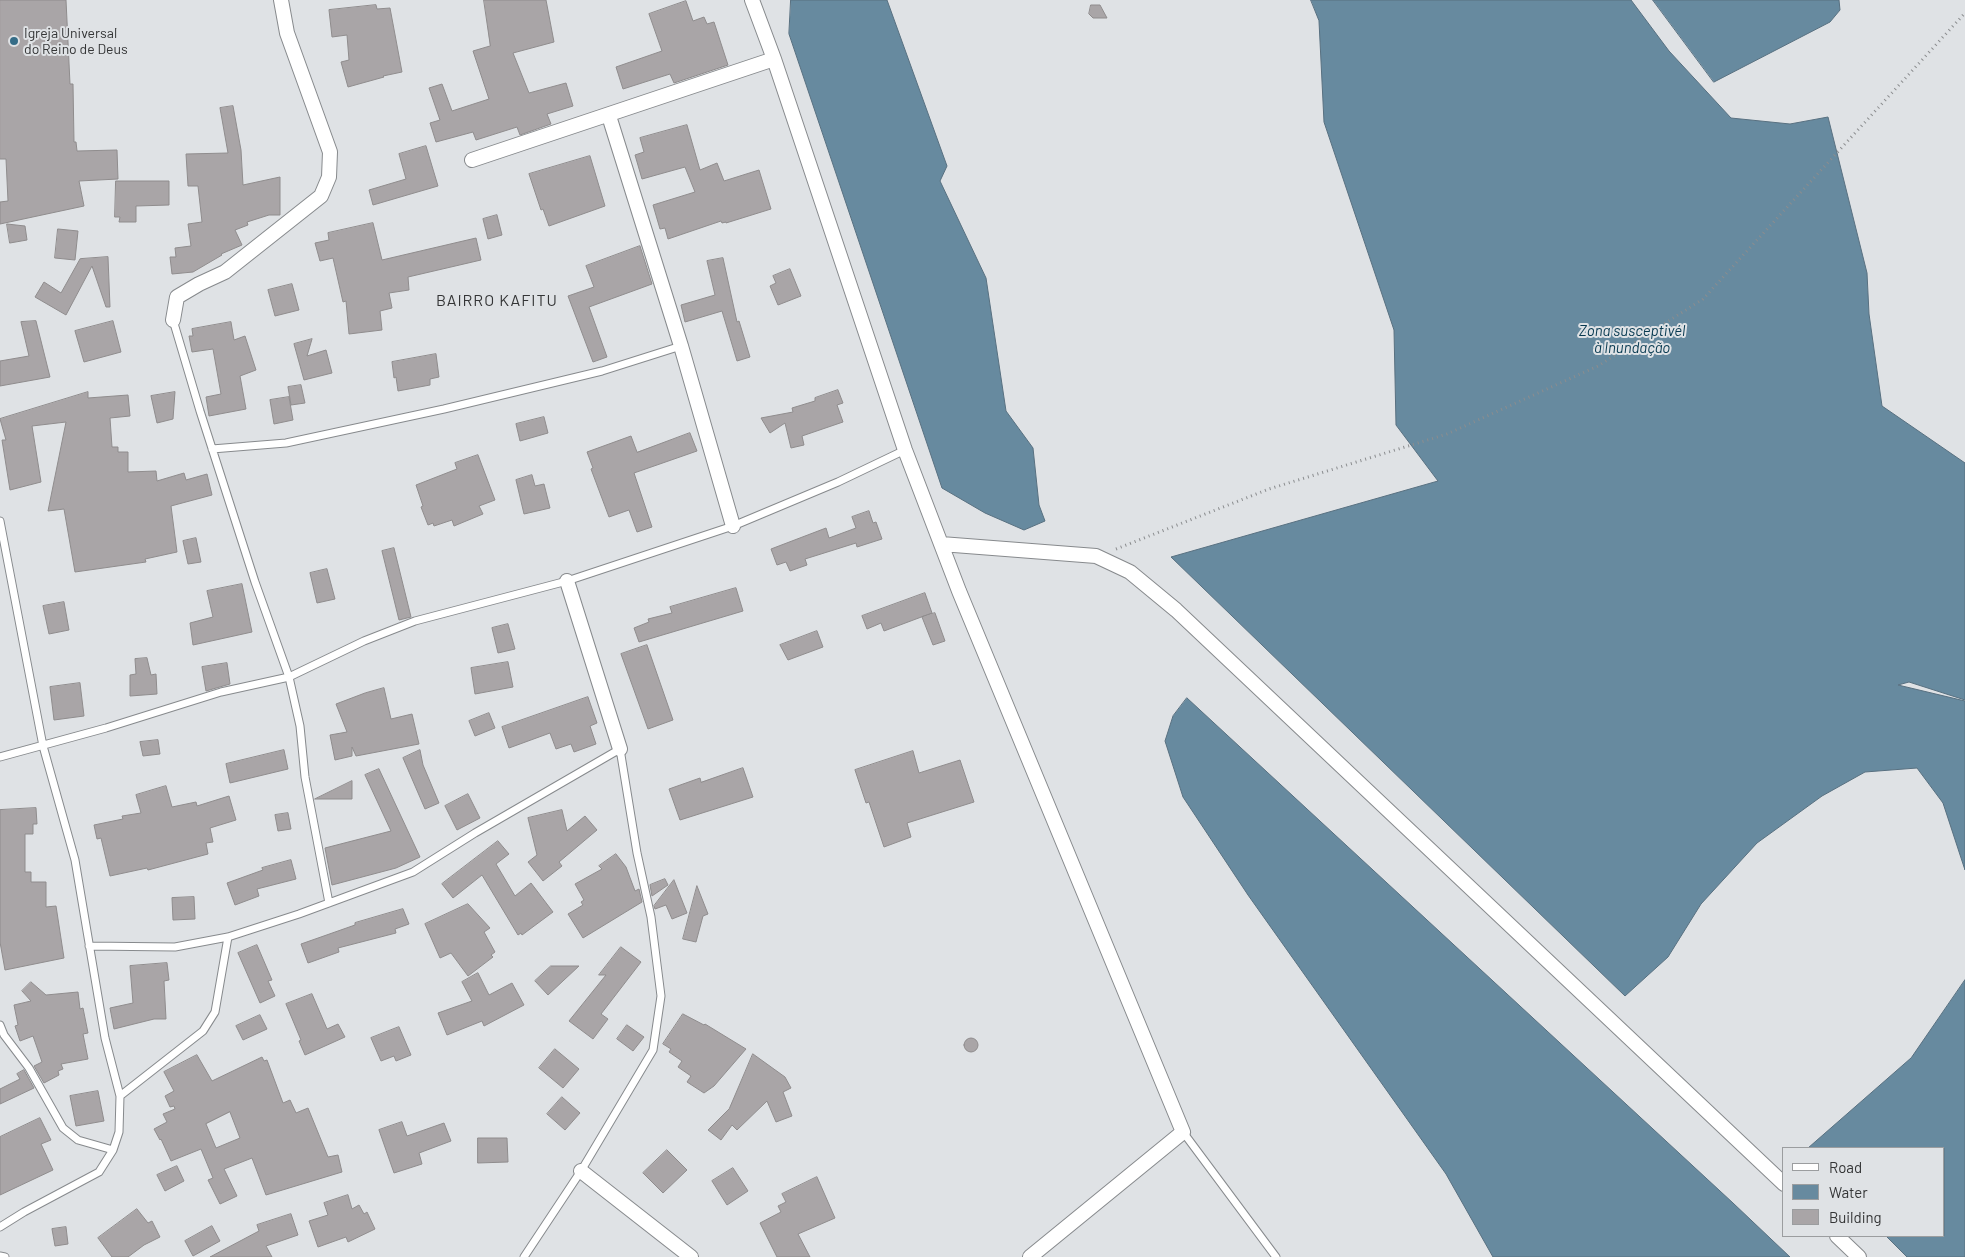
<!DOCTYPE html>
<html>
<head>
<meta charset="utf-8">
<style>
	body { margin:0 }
	#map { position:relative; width:1965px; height:1257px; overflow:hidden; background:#dfe2e5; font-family:Barlow,sans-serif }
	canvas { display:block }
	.legend { position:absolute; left:1782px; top:1147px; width:162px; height:90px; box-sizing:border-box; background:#dfe2e5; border:1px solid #9b9d9f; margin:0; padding:6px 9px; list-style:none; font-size:15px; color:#343536 }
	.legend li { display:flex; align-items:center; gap:10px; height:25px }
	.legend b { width:25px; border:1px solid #9b9d9f }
</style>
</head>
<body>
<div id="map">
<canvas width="1965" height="1257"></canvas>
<ul class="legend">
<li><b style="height:6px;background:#fff"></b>Road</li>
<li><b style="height:14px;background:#678a9f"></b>Water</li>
<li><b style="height:14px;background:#a9a5a7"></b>Building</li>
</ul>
</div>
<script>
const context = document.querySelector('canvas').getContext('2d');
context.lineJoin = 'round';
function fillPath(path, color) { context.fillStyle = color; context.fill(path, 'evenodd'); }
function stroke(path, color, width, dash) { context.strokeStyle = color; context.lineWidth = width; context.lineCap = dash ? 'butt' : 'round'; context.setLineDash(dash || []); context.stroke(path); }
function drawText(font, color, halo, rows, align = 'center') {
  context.font = font + ' Barlow,sans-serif'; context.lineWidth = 4; context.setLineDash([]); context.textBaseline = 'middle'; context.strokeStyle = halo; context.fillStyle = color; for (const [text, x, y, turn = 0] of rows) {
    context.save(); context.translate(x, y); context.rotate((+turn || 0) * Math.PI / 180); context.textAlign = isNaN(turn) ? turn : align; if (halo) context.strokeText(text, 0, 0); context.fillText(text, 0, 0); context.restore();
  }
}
const water = new Path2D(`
	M791 0H887L947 166 940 181 986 278 1006 411 1033 448 1039 505 1045 521 1024 530 985 513 942 488 789 34Z
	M1311 0H1631L1669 51 1731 118 1790 124 1828 117 1867 273 1869 314 1882 406 1965 463V700L1909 682 1898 685 1965 701V870L1943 803 1917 768 1865 772 1822 796 1757 843 1701 904 1668 957 1625 996 1171 557 1438 481 1396 425 1394 330 1324 122 1319 21Z
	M1653 0H1839L1840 10 1830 22 1714 82Z
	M1187 698 1733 1203 1790 1257H1493L1446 1174 1248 895 1183 797 1165 741 1173 716Z
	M1965 980V1257H1907L1886 1236H1944V1148H1808L1911 1058Z`);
fillPath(water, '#678a9f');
stroke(water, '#587080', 1);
const building = new Path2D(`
	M0 0H66L70 84H73L74 142H76L77 151 117 150 118 179 79 181 84 206 0 224V202L8 201 6 159H0Z
	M484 0H546L554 42 513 53 529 93 566 83 573 106 547 114 551 124 520 135 517 127 476 140 473 132 436 142 430 123 440 120 429 88 442 84 452 111 489 99 473 51 490 46Z
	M686 1 693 21 704 17 707 24 714 22 728 65 674 83 670 74 623 89 616 67 662 51 649 14Z
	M376 5 377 9 390 8 402 72 383 76 384 77 348 87 341 62 349 60 347 35 332 37 329 10Z
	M1091 5H1100L1107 18H1093L1089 14Z
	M233 106 241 150 243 185 280 177V215H269L247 222 248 225 235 230 242 245 221 254 222 255 193 272 172 274 170 257H176L175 248 191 246 188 224 202 222 198 186H188L186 154 228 153 220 108Z
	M687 125 700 170 717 163 724 181 759 170 771 209 726 223V222L722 223 721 221 668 239 665 228 660 229 653 205 695 192 685 167 642 179 635 155 644 152 640 138Z
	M426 146 438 186 373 205 369 190 406 179 399 154Z
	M590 156 605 206 549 226 543 209 541 210 529 174Z
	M116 181H169V205L136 206V222H119L120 217H115Z
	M497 215 502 235 488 239 483 219Z
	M373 223 382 260 476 238 481 260 408 277 409 290 389 293 392 308 380 311 382 330 349 334 346 301 343 302 333 258 320 261 315 243 329 240 328 233Z
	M7 224 25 226 27 240 10 243Z
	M58 229 78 231 75 260 55 258Z
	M640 246 652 284 589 307 607 357 593 362 568 296 594 287 586 266Z
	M108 257 110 307H106L92 266 66 315 35 297 44 282 61 293 80 259Z
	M723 258 737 322 739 321 750 357 737 361 722 311 685 322 681 305 715 295 707 261Z
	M790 269 801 296 778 305 770 286 776 283 773 276Z
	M292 284 299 310 275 316 268 290Z
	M36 321 50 377 0 386V361L29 356 21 322Z
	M113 321 121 352 84 362 75 331Z
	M231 322 234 340 245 336 256 370 240 376 246 409 209 416 206 397 221 394 213 349 192 352 189 336H193L192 329Z
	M312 339 307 356 326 350 332 373 304 380 294 344Z
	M436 354 439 377 430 379V385L398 391 396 377 394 378 392 362Z
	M301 385 305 403 291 405 288 387Z
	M838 390 843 403 837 405 843 422 802 436 804 445 791 448 785 423 770 433 761 418 793 412 792 408 815 401V398Z
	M88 392V398L128 395 130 416 110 418 112 447H118V452H128V472L156 471 157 481 184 473 186 480 207 474 212 495 171 506 177 552 145 559 146 562 75 572 64 509 48 511 66 422 32 426 41 482 10 490 2 440H6L0 419Z
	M175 392 173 419 157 423 151 396Z
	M289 397 293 420 274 424 270 400Z
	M544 417 548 433 520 441 516 424Z
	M690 433 697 451 634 473 652 527 637 532 629 510 609 517 591 469 593 468 587 452 631 436 637 452Z
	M478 455 495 500 479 506 483 514 454 526 452 520 434 526 433 523 428 525 421 507 423 506 416 485 457 469 455 463Z
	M532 475 535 486 544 484 550 508 524 514 516 480Z
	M869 511 873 523 876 522 882 539 857 547 856 543 805 559 807 565 790 571 786 562 777 565 771 549 826 528 829 538 856 528 852 517Z
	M196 538 201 562 188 564 183 541Z
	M394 548 411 617 399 620 382 551Z
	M327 569 335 599 317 603 310 573Z
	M242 584 252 632 193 645 190 623 213 617 207 591Z
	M736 588 743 611 639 642 634 628 649 622 648 619 672 613 670 607Z
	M925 593 932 613 884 631 881 623 867 629 862 616Z
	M64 602 69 630 49 634 43 606Z
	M935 613 945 641 933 645 922 617Z
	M508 624 515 649 498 653 492 628Z
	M817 631 823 647 788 660 780 645Z
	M647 645 673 720 648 729 621 654Z
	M147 658 151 675 156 674 157 694 130 696V675L136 674 135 659Z
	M508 662 513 687 475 694 471 668Z
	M227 663 230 684 206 691 202 667Z
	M80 683 84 716 54 720 50 687Z
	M384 688 391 719 412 714 419 744 356 756 352 747V756L335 760 330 735 347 732 336 704 365 693Z
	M588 697 597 723 590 726 596 744 574 752 571 744 556 749 550 733 509 748 502 727Z
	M489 713 495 728 475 736 469 721Z
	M158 740 160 754 143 756 140 742Z
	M284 750 288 769 230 783 226 764Z
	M420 750 423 765 439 803 425 809 403 758Z
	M913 751 919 773 960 760 974 802 907 823 911 837 884 847 869 802 866 803 855 770Z
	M743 768 753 797 680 820 669 789 700 778 701 782Z
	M379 769 420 857 396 868 332 885 325 848 391 831 365 775Z
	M352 781V799H315Z
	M166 786 172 807 196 802 197 806 229 796 236 820 210 828 213 842 206 843 208 854 148 870 147 868 110 876 101 838 97 839 94 825 123 819 122 816 141 813 136 795Z
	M468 794 480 818 457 830 445 806Z
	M36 808 37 824H33V834H25V872H31V882H46V907L56 906 64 958 5 970 0 942V810Z
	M562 810 567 831 585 816 597 830 559 862 562 866 543 881 528 862 537 855 528 818Z
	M288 813 291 829 278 831 275 815Z
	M498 841 509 854 496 864 515 896 531 883 553 912 522 935 521 933 518 935 482 875 453 898 442 884Z
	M616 854 626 867 635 891 639 889 642 902 583 938 568 914 583 905 581 902 584 900 575 884 602 869 599 866Z
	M291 860 296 879 257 889 259 896 235 905 227 883 263 870 262 868Z
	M665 879 668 885 652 896 650 885Z
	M674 880 687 913 672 919 666 905 655 909 654 906Z
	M697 886 708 914 703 916 696 942 683 939Z
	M194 897 195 919 173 920 172 898Z
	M468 904 490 928 484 932 495 952 491 955 493 957 468 976 451 953 440 958 425 924Z
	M403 909 409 924 395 929 396 933 338 948 339 952 308 963 301 944 355 925V923Z
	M257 945 272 980 268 981 275 996 260 1003 238 953Z
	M621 947 641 962 601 1014 608 1019 593 1039 569 1021 606 975H599Z
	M167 963 169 980 164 981 166 1019H154L114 1029 110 1008 133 1003 130 966Z
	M551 966H579L548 995 535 981Z
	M478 973 489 995 512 983 524 1005 484 1026 482 1021 447 1035 438 1013 472 1001 462 982Z
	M31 982 46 995 78 992 80 1009 83 1008 88 1033 83 1034 88 1059 61 1064 63 1069 58 1071 59 1075 44 1083 34 1066 42 1062 33 1036 20 1041 15 1026 18 1025 14 1005 31 1001 22 991Z
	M312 994 327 1029 338 1024 345 1037 305 1055 299 1041 301 1040 286 1004Z
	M683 1014 704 1025 705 1024 746 1049 714 1086 704 1093 687 1082 691 1076 678 1067 682 1061 669 1052 671 1049 663 1044Z
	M260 1015 267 1029 243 1040 236 1026Z
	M627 1025 644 1037 633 1051 617 1039Z
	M399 1027 411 1055 396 1061 394 1056 381 1061 371 1038Z
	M964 1045a7 7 0 1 1 14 0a7 7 0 1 1-14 0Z
	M555 1049 579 1069 563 1088 539 1068Z
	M753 1054 785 1077 791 1088 783 1092 792 1116 776 1122 767 1101 737 1130 732 1125 721 1140 708 1130 729 1109Z
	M197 1055 212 1081 262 1057 264 1061 267 1060 283 1103 290 1100 296 1113 308 1108 328 1157 338 1155 342 1172 266 1195 252 1158 224 1169 237 1196 220 1204 208 1180 213 1178 201 1149 171 1161 161 1139 160 1140 154 1129 167 1122 163 1114 175 1109 174 1106 170 1107 165 1096 174 1091 164 1072ZM230 1112 240 1138 216 1148 206 1124Z
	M24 1070 34 1088 0 1104V1089L20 1079 17 1074Z
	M98 1091 104 1121 76 1126 70 1096Z
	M562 1097 580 1113 565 1130 547 1114Z
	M40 1118 51 1140 41 1144 53 1170 0 1195V1137Z
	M402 1122 407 1136 444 1123 451 1141 419 1153 422 1164 394 1173 379 1130Z
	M478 1138H507L508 1162 478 1163Z
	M667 1150 687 1170 663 1193 643 1173Z
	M177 1166 184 1181 165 1191 157 1175Z
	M733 1168 748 1191 727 1205 712 1181Z
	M817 1177 835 1218 798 1234 810 1257H777L760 1223 781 1212 778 1206 786 1202 782 1194Z
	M348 1195 352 1209 359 1205 364 1214 367 1212 375 1229 348 1242 346 1237 318 1247 309 1221 328 1215 324 1203Z
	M137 1209 148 1223 152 1221 160 1237 144 1245 128 1257H112L98 1238Z
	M291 1214 298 1235 266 1246 272 1257H210L259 1231 257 1225Z
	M212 1226 220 1241 193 1256 185 1241Z
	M66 1227 68 1244 55 1246 52 1229Z`);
fillPath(building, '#a9a5a7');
stroke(building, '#8f8c8d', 1);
const service = new Path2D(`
	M173 320 200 411 255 582 289 677 300 726 305 777 329 903
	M212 449 286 443 444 409 602 371 681 346
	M0 521 43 746 75 860 105 1038 120 1096 119 1132 113 1150 99 1172 24 1212 0 1227
	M0 757 106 728 221 692 289 677 364 641 415 621 567 581 733 526 838 482 905 450
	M89 946 175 947 228 937 299 914 413 872 475 833 620 749 637 853 651 917 661 996 653 1050 581 1171 524 1257
	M0 1025 4 1035 29 1068 63 1128 78 1140 113 1150
	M120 1096 203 1031 215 1012 228 937
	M1183 1132 1276 1257
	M0 1256 5 1257`);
const minor = new Path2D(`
	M752 0 774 59 905 450 959 591 1183 1132 1030 1257
	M609 116 681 346 733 526
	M472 160 774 59
	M173 320 177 297 199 284 225 272 321 196 329 177 330 152 287 33 281 0
	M941 544 1096 556 1130 572 1176 610 1784 1184
	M567 581 620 749
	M581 1171 691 1257
	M1837 1236 1859 1257`);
stroke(service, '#878a8d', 9);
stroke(minor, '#878a8d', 16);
stroke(new Path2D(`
	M1116 549 1269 489 1447 434 1598 366 1703 299 1965 13`), '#8b8d8f', 3, [1, 4]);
stroke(service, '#fff', 7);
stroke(minor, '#fff', 14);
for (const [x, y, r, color] of [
	[14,41,5,"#356c87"]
]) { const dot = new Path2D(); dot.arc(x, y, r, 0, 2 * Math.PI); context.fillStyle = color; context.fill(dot); stroke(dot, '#dfe2e5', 2); }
drawText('14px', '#343536', '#dfe2e5', [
	["Igreja Universal",24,33],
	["do Reino de Deus",24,49]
], 'left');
drawText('italic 15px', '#083a51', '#dfe2e5', [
	["Zona susceptivél",1632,331],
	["à Inundação",1632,348]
]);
context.letterSpacing = '1px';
drawText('16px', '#343536', '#dfe2e5', [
	["BAIRRO KAFITU",497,301]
]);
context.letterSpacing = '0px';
</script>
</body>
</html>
